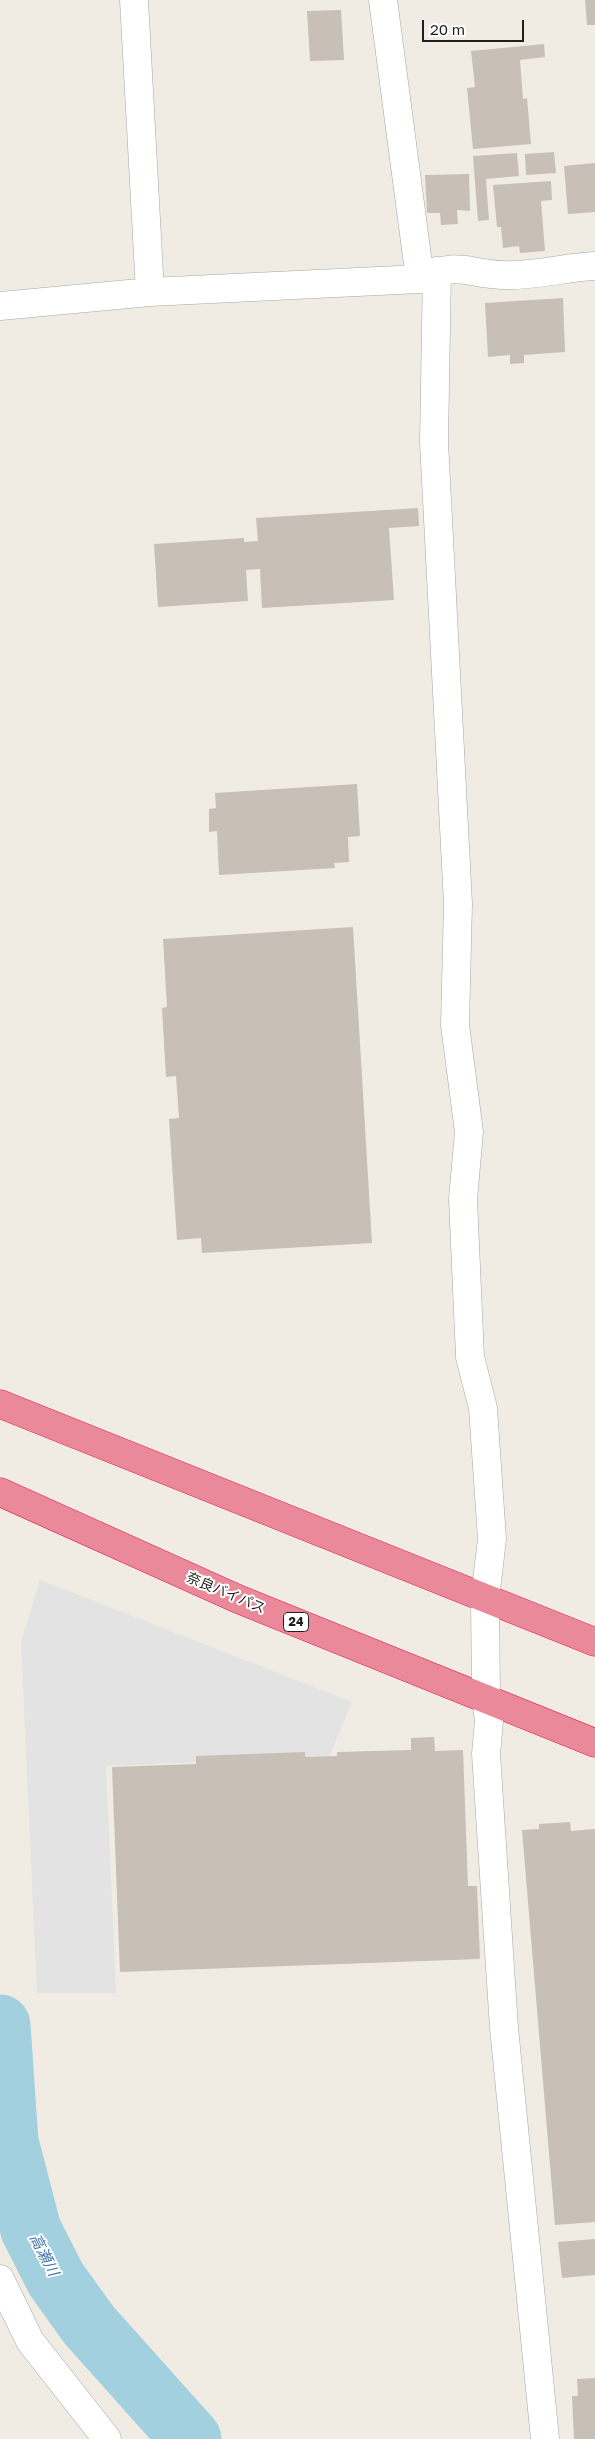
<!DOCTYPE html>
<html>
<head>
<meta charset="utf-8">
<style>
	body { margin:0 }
	#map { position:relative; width:595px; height:2439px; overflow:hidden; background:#f0ece4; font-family:"Golos Text",sans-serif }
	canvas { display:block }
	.scale { position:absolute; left:422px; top:20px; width:102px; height:22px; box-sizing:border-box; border:2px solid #1f1f1f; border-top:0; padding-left:6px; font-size:15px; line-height:18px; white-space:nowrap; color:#1f1f1f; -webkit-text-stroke:4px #fff; paint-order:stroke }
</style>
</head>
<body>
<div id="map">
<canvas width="595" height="2439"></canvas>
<div class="scale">20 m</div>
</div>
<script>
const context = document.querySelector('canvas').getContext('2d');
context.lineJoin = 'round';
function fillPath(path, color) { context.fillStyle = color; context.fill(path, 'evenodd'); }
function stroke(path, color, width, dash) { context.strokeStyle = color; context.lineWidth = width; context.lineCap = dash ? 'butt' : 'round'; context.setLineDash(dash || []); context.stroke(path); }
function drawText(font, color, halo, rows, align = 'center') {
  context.font = font + ' "Golos Text","Noto Sans JP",sans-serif'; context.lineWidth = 4; context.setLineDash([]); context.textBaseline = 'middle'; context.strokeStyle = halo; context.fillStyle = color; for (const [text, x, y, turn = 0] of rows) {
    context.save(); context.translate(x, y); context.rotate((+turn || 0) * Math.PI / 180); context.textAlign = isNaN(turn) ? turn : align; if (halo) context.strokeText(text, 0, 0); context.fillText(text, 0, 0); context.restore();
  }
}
fillPath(new Path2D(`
	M40 1580 352 1702 329 1757 106 1766 116 1993H37L21 1643Z`), '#e3e3e3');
stroke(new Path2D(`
	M0 2025 8 2142 31 2230 56 2279 89 2325 191 2439`), '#a3d0df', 61);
fillPath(new Path2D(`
	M585 0H595V25H587Z
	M341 10 344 60 310 61 307 11Z
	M544 44 545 57 520 60 523 99 527 98 531 144 473 149 467 88 475 87 471 51Z
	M554 152 556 173 526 175 525 154Z
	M517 153 519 176 486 179 489 220 478 221 473 156Z
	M595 163V212L568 214 564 166Z
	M469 174 470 211 457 210 458 224 441 225 440 213H427L425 175Z
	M551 181 552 200 541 201 545 251 520 253 519 246 503 248 501 227H497L493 185Z
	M563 298 565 352 524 355V363L510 364V355L488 357 485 303Z
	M418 508 419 526 389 528 394 600 262 608 260 569 246 570 248 601 158 607 154 544 244 538V542L258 541 256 518Z
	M357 784 360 836 348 837 349 862 334 863 335 868 219 875 217 831 209 832V809L216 808 215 793Z
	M353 927 372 1243 202 1253 201 1238 177 1240 169 1119 179 1118 176 1076 166 1077 162 1008 167 1007 163 939Z
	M434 1737 435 1751 463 1750 468 1886H477L480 1959 120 1972 112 1767 196 1764V1756L305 1752V1757L337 1756V1752L411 1750V1738Z
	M570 1822 571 1831 595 1829V2222L555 2225 522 1830 539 1829V1824Z
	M595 2239V2275L562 2278 558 2242Z
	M595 2378V2439H574L572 2396H578L577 2379Z`), '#c8bfb7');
const street = new Path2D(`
	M134 0 150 292
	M383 0 420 279
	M437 271 434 442 458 904 455 1025 469 1132 463 1199 470 1357 483 1408 492 1539 485 1598 486 1698 489 1721 486 1754 504 2028 545 2439
	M0 306 150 292 420 279C459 261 464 273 502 275 532 277 565 267 595 266
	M0 2279 30 2341 107 2439`);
const highway = new Path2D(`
	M0 1404 595 1642
	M0 1492 238 1599 595 1743`);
stroke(street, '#a6a6a6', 29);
stroke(highway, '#e21d5c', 29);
stroke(street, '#fff', 28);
stroke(highway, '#ea8999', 28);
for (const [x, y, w] of [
	[296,1622,25]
]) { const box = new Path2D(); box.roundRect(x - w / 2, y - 9.5, w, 19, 4); context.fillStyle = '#fff'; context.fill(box); stroke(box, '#1f1f1f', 1); }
drawText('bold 12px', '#1f1f1f', null, [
	["24",296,1622]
]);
drawText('14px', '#1f1f1f', '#fff', [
	["奈良バイパス",226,1593,23]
]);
drawText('italic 15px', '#4375ab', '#fff', [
	["高瀬川",44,2255,63]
]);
</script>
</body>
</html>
